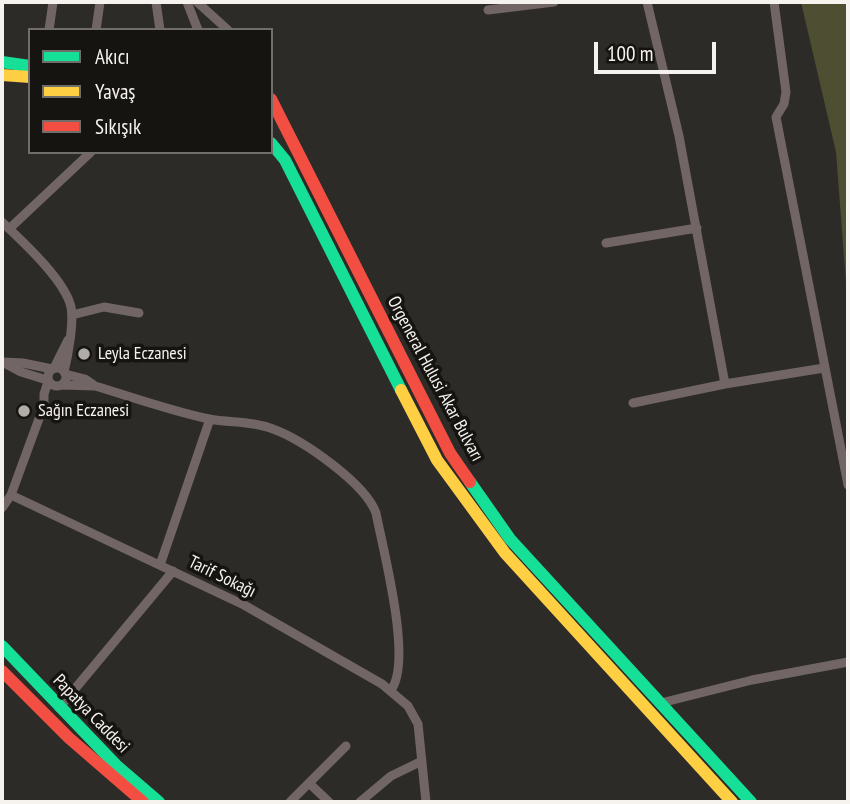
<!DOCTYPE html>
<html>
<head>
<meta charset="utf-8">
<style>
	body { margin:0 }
	#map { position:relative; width:850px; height:804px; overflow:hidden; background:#2d2b28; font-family:"PT Sans Narrow",sans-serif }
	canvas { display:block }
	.frame { position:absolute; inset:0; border:4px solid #f6f3ef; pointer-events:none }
	.legend { position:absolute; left:28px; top:28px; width:245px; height:126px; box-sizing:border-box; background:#161411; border:2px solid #706d6a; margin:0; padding:9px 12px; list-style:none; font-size:21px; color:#f6f3ef }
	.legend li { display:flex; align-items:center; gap:14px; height:35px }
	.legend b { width:35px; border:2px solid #706d6a }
	.scale { position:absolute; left:594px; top:42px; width:122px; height:32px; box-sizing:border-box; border:4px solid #f6f3ef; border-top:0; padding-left:9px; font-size:21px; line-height:24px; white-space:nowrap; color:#f6f3ef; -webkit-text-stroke:5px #161411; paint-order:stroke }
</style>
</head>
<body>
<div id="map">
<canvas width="850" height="804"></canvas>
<div class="frame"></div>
<ul class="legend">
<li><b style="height:9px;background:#16e098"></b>Akıcı</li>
<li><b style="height:9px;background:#ffcf43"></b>Yavaş</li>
<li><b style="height:9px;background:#f24e42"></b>Sıkışık</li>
</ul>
<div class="scale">100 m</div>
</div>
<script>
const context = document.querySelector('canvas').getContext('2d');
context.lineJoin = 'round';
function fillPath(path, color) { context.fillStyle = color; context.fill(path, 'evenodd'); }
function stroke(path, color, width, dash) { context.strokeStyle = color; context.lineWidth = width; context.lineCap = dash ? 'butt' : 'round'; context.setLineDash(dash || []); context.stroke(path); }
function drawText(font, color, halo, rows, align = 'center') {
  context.font = font + ' "PT Sans Narrow",sans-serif'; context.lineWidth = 7; context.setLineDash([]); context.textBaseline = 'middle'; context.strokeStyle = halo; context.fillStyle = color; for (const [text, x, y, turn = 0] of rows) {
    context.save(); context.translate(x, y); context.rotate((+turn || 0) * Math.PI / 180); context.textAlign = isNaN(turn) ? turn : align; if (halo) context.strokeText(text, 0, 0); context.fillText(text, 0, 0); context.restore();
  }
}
fillPath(new Path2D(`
	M801 2H848V309L836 152Z`), '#4e4f32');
stroke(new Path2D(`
	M156 2 160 30
	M187 2 198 30
	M197 2 228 30
	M647 2 679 136 725 384
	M774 2 786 92 784 104 776 117 848 485
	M488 10 554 2
	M49 30 53 2
	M96 30 100 2
	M2 222C22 241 65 280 71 307 74 323 68 356 64 372
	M9 229 91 152
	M606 243 697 228
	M72 315 104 307 139 313
	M2 362 23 363 52 369
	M6 364 21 372 47 380
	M48 377a9 9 0 1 1 18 0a9 9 0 1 1-18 0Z
	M54 368 68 340
	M65 374 85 379 95 386C132 397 171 411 209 419 230 423 253 421 273 429 303 440 365 483 376 513 383 550 413 661 391 690
	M62 385 95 386
	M633 403 725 384 824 368
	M11 495 244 605 382 684 408 706 418 724 426 802
	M2 508 11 495 44 405V394L48 382
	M160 565 210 419
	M661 703 752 680 848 662
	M59 708 173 571
	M309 783 329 802
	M290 802 346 746
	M360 802 391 776 422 761`), '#716566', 9);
stroke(new Path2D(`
	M2 62 30 66
	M271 143 285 160 401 390
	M470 482 510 539 751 802
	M2 646 116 765 159 802`), '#16e098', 12);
stroke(new Path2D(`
	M2 75 30 77
	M401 390 437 460 505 553 732 802`), '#ffcf43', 12);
stroke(new Path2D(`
	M271 99 450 453 470 482
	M2 671 69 738 143 802`), '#f24e42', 12);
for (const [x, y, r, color] of [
	[84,354,7,"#b0ada9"],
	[24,411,7,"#b0ada9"]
]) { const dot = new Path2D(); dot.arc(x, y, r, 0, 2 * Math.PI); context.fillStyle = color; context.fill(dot); stroke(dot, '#161411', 2.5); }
drawText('18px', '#f6f3ef', '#161411', [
	["Leyla Eczanesi",98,354],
	["Sağın Eczanesi",38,411]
], 'left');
drawText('18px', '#f6f3ef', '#161411', [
	["Orgeneral Hulusi Akar Bulvarı",435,379,62],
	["Tarif Sokağı",222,577,26],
	["Papatya Caddesi",91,714,46]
]);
</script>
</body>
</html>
